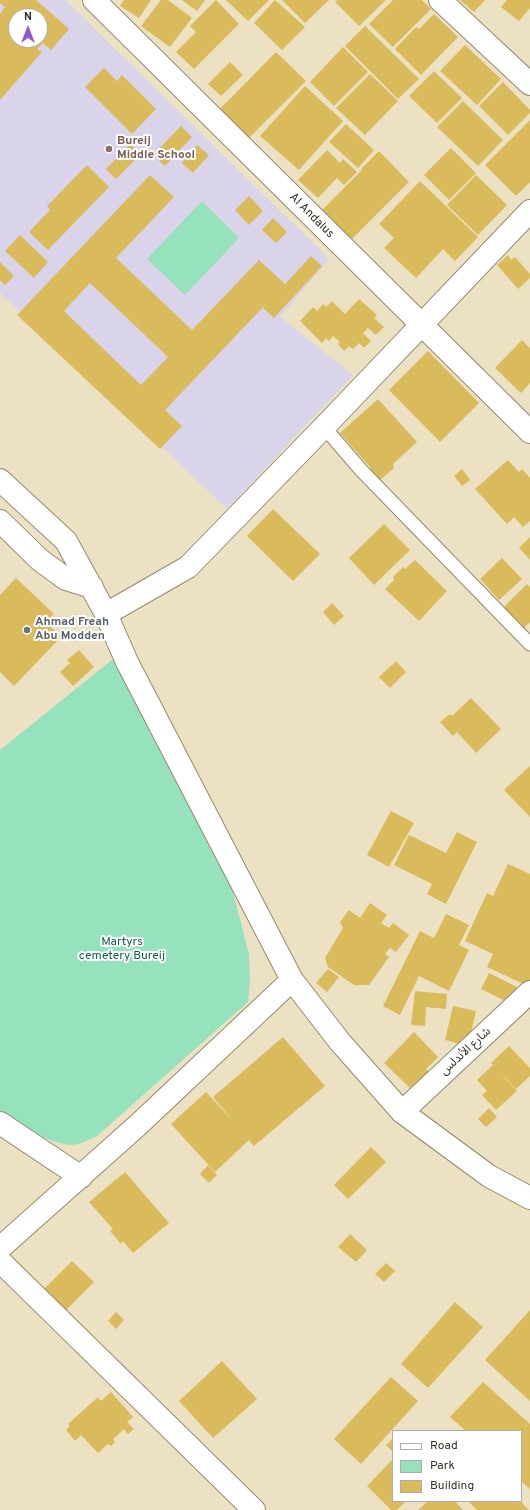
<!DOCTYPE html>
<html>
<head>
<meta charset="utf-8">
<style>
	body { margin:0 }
	#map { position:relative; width:530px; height:1510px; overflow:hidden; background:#ece1c2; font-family:Overpass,sans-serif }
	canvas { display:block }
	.legend { position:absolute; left:392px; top:1430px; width:130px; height:72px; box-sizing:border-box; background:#fff; border:1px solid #adaca7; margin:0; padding:5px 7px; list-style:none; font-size:12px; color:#332f23 }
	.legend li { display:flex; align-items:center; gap:8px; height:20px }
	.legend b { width:20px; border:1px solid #adaca7 }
	.north { position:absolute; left:8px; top:8px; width:40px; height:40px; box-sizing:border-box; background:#fff; border:1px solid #adaca7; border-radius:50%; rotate:0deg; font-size:11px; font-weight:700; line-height:16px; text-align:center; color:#332f23 }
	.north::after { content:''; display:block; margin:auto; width:14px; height:18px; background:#8f5ad3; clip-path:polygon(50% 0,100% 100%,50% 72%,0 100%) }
</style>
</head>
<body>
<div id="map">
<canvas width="530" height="1510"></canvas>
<ul class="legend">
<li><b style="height:5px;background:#fff"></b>Road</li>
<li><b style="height:11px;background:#96e2bd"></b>Park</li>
<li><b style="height:11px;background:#d9bb5c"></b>Building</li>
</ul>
<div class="north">N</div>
</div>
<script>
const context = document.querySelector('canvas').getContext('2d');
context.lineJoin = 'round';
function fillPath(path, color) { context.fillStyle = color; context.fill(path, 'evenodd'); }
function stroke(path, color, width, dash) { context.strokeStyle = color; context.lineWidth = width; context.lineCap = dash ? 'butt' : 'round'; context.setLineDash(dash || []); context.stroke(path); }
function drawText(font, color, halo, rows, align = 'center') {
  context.font = font + ' Overpass,"Noto Sans Arabic",sans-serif'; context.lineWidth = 4; context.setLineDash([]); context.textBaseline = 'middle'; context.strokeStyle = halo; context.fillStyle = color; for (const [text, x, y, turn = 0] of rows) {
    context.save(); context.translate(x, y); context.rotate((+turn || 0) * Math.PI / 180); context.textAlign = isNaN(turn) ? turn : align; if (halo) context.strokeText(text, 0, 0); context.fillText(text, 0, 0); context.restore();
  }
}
fillPath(new Path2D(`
	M0 0H65L329 259 280 317 353 375 227 509 0 293ZM16 16H40V40H16Z`), '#d9d4ea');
fillPath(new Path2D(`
	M202 201 239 238 185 295 147 259Z
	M113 659 121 670 230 881 249 954 250 980 248 1002 97 1136C91 1139 83 1143 77 1144 58 1149 15 1124 0 1113V750Z`), '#96e2bd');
fillPath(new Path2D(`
	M0 0H36L69 29 51 50 43 43 37 49 42 52 0 100V14L5 7 0 3ZM16 16H40V40H16Z
	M124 0H151L139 18 120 6Z
	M161 0H168L192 18 170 47 141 26Z
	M182 0H205L197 11Z
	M216 0 239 24 194 69 176 52 196 32 190 26Z
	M226 0H269L248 21Z
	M275 0 305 27 282 50 254 23Z
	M282 0H329L305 23Z
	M338 0H386L359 26 335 2Z
	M393 0H422L431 9 393 47 369 24Z
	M460 0H485L474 12Z
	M507 0H530V8L519 21 501 7Z
	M434 14 458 37 421 75 395 49 416 27 419 29Z
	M365 26 419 79 398 99 345 46Z
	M465 45 501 79 477 105 440 71Z
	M343 47 368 72 334 106 310 82Z
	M276 52 306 81 248 139 219 110Z
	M230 62 243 75 221 96 208 84Z
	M104 68 117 81 122 75 156 109 132 134 85 87Z
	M434 71 462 98 437 123 409 96Z
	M370 74 398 101 365 135 336 108Z
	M503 82 530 110V113L508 135 479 106Z
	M305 86 343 121 299 170 260 136Z
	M463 101 503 140 478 166 437 127Z
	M530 120V182L516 196 485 165Z
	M346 124 374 150 358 168 329 142Z
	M181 126 192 137 165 166 153 155Z
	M130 144 141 154 116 179 106 169Z
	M197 145 209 155 193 173 182 163Z
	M451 148 476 173 449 200 424 175Z
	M327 150 340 163 343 159 357 172 344 185 337 178 318 198 298 180Z
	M379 151 409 182 351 240 322 210 362 170 361 169Z
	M87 165 109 187 48 250 29 232 50 210 47 206Z
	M150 175 174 197 116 258 192 330 259 260 285 284 311 256 322 266 274 318 263 308 268 302 165 410 182 426 160 449 17 315ZM90 283 168 357 141 385 64 311Z
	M476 175 507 205 478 235 447 205Z
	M420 181 478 237 455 261 443 249 416 278 384 248 394 238 379 224Z
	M249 196 263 211 249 225 235 210Z
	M273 218 287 232 276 243 262 230Z
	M20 235 48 262 34 278 5 251Z
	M508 255 511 260 515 257 530 274V278L518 289 497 265Z
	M0 262 14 276 5 285 0 280Z
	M359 299 377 315 374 318 384 327 376 335 368 328 363 333 371 341 364 348 359 343 353 349 349 346 344 351 338 344 340 342 333 336 329 341 326 338 322 343 300 321 313 307 317 311 323 304 326 307 332 301 345 314Z
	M522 340 530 348V383L521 393 495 368Z
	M428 351 479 403 440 442 389 390Z
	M378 399 417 442 393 464 394 468 379 481 369 469 371 468 340 433Z
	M508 460 519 472 522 469 530 478V521L523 527 514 517 507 524 475 489Z
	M462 469 470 480 462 486 454 476Z
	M273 509 320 554 293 581 247 536Z
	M384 524 410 550 374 585 349 558Z
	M530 537V560L519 548Z
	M502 558 522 579 499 600 480 579Z
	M415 560 447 591 419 621 385 589 394 580 393 577 403 567 405 569Z
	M16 578 54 614 46 622 61 637 14 686 0 672V595Z
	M527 584 530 587V622L524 628 504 607Z
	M332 603 344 616 334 625 323 612Z
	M79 650 94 667 73 686 60 672 70 663 67 660Z
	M396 661 406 672 390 688 379 677Z
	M471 698 501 729 476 753 457 732 453 736 440 722 450 714 452 716Z
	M530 766V817L504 790Z
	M391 811 414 823 389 867 367 855Z
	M457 832 477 842 446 904 427 894 432 884 394 865 409 835 446 853Z
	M508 864 530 874V982L528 986 487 967 493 954 465 941 487 893 493 896Z
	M370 903 387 915 381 923 389 928 393 923 409 935 396 952 390 948 385 954 389 957 369 985H354L328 967 325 958 343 928 340 922 349 910 360 918Z
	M446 914 469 925 459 945 469 950 449 991 419 976 400 1015 383 1006 420 931 434 938Z
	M328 969 339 977 327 992 316 983Z
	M489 973 519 988 511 1004 481 989Z
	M415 991 447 994 446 1009 426 1007 425 1026 411 1025Z
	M453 1006 476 1011 468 1046 445 1040Z
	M414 1032 438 1057 426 1069 432 1074 423 1084 419 1080 410 1088 384 1063Z
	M283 1037 325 1086 254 1146 249 1140 215 1172 171 1124 206 1092 234 1122 213 1097Z
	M509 1046 530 1068V1076L516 1089 496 1069 517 1091 496 1110 482 1095 487 1091 477 1080 493 1065 491 1063Z
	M489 1108 497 1117 486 1127 478 1119Z
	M371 1147 386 1162 348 1199 334 1185Z
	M208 1165 217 1175 209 1183 200 1174Z
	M125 1172 169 1223 133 1253 123 1241 121 1244 110 1231 113 1229 89 1202Z
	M350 1234 367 1250 356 1262 338 1247Z
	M72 1261 94 1282 65 1311 44 1289Z
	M386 1263 395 1271 384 1282 375 1274Z
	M455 1302 483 1327 428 1388 401 1364Z
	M530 1310V1401L485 1360Z
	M116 1312 124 1320 116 1329 108 1321Z
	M222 1361 257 1399 213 1438 179 1401Z
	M391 1377 418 1401 361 1464 334 1439Z
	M483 1382 530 1424V1489L521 1481V1431H466L450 1417Z
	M111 1392 133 1417 127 1422 134 1429 128 1434 124 1429 113 1439 115 1442 111 1446 108 1444 98 1453 81 1435 75 1441 66 1430 70 1426 68 1424 98 1397 101 1401Z
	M393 1438V1452L386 1445Z
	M393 1459V1501H406L397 1510H391L367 1486Z
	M428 1501H455L463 1510H418Z
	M468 1501H520L529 1510H477Z`), '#d9bb5c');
const service = new Path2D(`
	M324 427 361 470 530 644`);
const minor = new Path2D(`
	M94 0 530 432
	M440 0 530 84
	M402 1112 530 992
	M0 1123 81 1177
	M0 1248 138 1125 292 980
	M0 1261 254 1510`);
const tertiary = new Path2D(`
	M0 480 66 541 106 614 127 662 292 980 340 1042 402 1112 489 1176 530 1198
	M0 521 40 560 66 579 92 587
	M106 614 188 567 324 427 530 211`);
stroke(service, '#948a6d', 15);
stroke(minor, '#948a6d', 24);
stroke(tertiary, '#948a6d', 24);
stroke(service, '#fff', 13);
stroke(minor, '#fff', 22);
stroke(tertiary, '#fff', 22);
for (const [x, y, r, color] of [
	[109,149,4,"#8d6e63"],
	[27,630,4,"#6b7280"]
]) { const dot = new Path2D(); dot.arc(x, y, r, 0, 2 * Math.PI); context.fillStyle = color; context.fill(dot); stroke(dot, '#fff', 1.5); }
drawText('bold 12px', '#785e54', '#fff', [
	["Bureij",117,142],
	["Middle School",117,156]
], 'left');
drawText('12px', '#332f23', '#fff', [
	["Al Andalus",311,216,45],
	["شارع الأندلس",466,1052,-43]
]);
drawText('bold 12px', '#5b616d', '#fff', [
	["Ahmad Freah",35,623],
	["Abu Modden",35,637]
], 'left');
drawText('12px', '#0c5f41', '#fff', [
	["Martyrs",122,943],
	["cemetery Bureij",122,957]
]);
</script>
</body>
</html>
